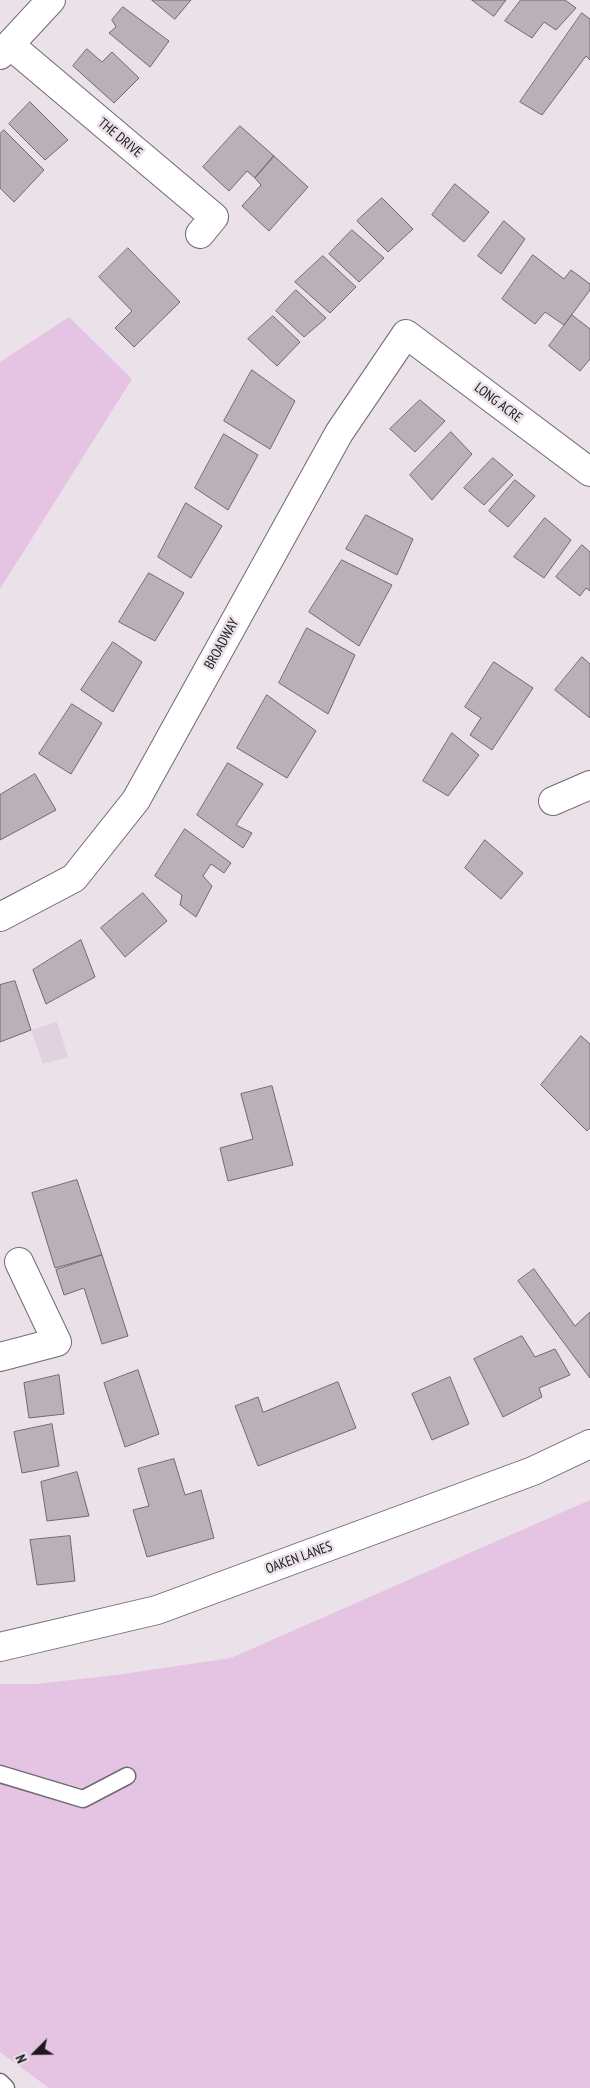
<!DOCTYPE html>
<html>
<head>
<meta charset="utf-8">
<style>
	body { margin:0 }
	#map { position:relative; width:590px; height:2088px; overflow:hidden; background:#eae1e9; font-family:"PT Sans Narrow",sans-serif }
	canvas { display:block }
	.north { position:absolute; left:10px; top:2028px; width:50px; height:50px; -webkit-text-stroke:4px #eae1e9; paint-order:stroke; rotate:247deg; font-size:14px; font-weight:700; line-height:20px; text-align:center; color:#1d191c }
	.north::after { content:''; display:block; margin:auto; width:18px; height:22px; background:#1d191c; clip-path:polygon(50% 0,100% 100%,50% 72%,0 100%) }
</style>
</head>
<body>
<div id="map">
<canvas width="590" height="2088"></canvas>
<div class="north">N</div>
</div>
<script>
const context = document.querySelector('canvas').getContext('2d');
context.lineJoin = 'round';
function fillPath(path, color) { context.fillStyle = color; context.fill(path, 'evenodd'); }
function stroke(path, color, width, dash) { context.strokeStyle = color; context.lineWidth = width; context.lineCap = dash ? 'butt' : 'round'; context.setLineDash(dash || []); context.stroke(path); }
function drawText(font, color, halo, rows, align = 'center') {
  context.font = font + ' "PT Sans Narrow",sans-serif'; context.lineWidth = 5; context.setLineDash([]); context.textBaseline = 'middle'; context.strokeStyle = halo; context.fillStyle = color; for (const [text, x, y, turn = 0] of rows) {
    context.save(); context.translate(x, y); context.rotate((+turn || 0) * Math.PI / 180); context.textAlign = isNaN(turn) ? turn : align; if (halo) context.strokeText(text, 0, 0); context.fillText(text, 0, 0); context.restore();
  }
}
fillPath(new Path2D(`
	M57 1022 68 1057 43 1064 31 1030Z`), '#e1d2df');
fillPath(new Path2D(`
	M69 317 132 379 0 589V362Z
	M590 1500V2088H49L0 2052V1684H35L116 1675 231 1658Z`), '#e5c3e3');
const building = new Path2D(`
	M152 0H191L175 19Z
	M472 0H506L494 16Z
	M521 0H565L576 8 556 30 544 22 532 38 505 21Z
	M123 7 169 41 150 67 109 33 116 27 112 20Z
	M582 13 590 19V60L586 56 542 115 520 102Z
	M87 49 102 62 112 52 139 78 114 103 73 66Z
	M30 102 68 140 45 160 9 124Z
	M240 126 274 156 255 178 247 171 229 191 203 167Z
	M4 130 44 170 14 202 0 188V134Z
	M274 156 308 187 269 231 242 206 261 185 255 178Z
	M455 184 489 212 464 242 432 215Z
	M382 198 413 229 388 252 357 221Z
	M504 221 525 239 501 274 478 256Z
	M352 230 384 258 359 282 329 254Z
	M128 248 180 302 134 347 115 328 132 311 99 277Z
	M533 255 564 279 571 270 590 284V290L564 325 545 312 535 324 502 299Z
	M323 256 356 287 330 313 295 282Z
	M296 290 326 318 304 337 276 311Z
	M572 315 590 329V359L580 371 549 346Z
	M273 316 300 342 277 366 248 339Z
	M252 370 295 401 270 449 224 421Z
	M420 400 445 421 415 452 390 429Z
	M451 432 472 454 432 500 410 475Z
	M224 434 258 455 228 510 195 488Z
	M493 458 513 475 484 505 464 488Z
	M515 480 535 496 508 527 489 511Z
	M186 503 222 526 191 578 158 557Z
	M366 515 413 539 397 575 346 549Z
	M545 518 571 540 544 578 514 557Z
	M582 545 590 552V591L586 588 580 596 556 577Z
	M342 560 392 585 359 646 309 612Z
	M149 573 184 593 155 641 119 622Z
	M307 628 355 655 328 714 279 683Z
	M113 642 142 662 113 712 81 690Z
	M582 657 590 664V718L555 690Z
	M494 662 533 688 492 750 470 735 481 718 465 707Z
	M267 695 316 731 287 778 237 748Z
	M72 704 102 723 71 774 39 754Z
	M452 733 479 755 448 796 423 781Z
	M228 763 263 784 236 825 252 833 243 848 197 815Z
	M35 774 56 810 0 840V795Z
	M185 829 231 863 224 873 211 864 203 876 212 886 196 917 180 905 182 895 155 876Z
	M485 840 523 873 501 899 465 868Z
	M143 893 167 921 125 957 101 928Z
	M81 940 95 977 46 1004 33 970Z
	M15 981 31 1030 0 1042V985Z
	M581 1036 590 1044V1128L587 1131 541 1085Z
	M272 1086 293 1165 228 1181 220 1148 253 1139 241 1094Z
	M77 1180 102 1255 55 1268 32 1193Z
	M102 1255 128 1336 102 1344 84 1288 64 1295 56 1270Z
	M534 1269 575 1326 590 1312V1378L518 1281Z
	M522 1336 535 1357 555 1349 570 1375 539 1388 542 1397 503 1417 474 1359Z
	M138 1370 159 1434 125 1447 104 1383Z
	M59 1375 64 1414 29 1418 24 1383Z
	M450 1377 469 1424 432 1440 412 1394Z
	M338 1382 356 1428 258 1466 235 1406 258 1397 263 1412Z
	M52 1424 59 1466 22 1473 14 1432Z
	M174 1459 185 1495 201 1490 214 1538 147 1557 133 1510 149 1506 138 1469Z
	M77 1472 89 1516 47 1521 41 1482Z
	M70 1536 75 1581 37 1585 30 1540Z`);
fillPath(building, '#b9b1b8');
stroke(building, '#706970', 1);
const service = new Path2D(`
	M0 1774 83 1799 127 1776
	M0 2082 6 2088`);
const minor = new Path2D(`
	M10 45 214 217 200 234
	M0 55 51 0
	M553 801 590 785
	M0 917 74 878 136 800 339 433 406 334 590 472
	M0 1357 57 1342 19 1262
	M0 1647 157 1610 533 1471 590 1444`);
stroke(service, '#716971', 19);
stroke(minor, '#716971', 30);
stroke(service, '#fff', 16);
stroke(minor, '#fff', 28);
drawText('14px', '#1d191c', '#eae1e9', [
	["THE DRIVE",120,138,40],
	["LONG ACRE",498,403,37],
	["BROADWAY",222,644,-61],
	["OAKEN LANES",299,1558,-20]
]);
</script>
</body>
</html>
